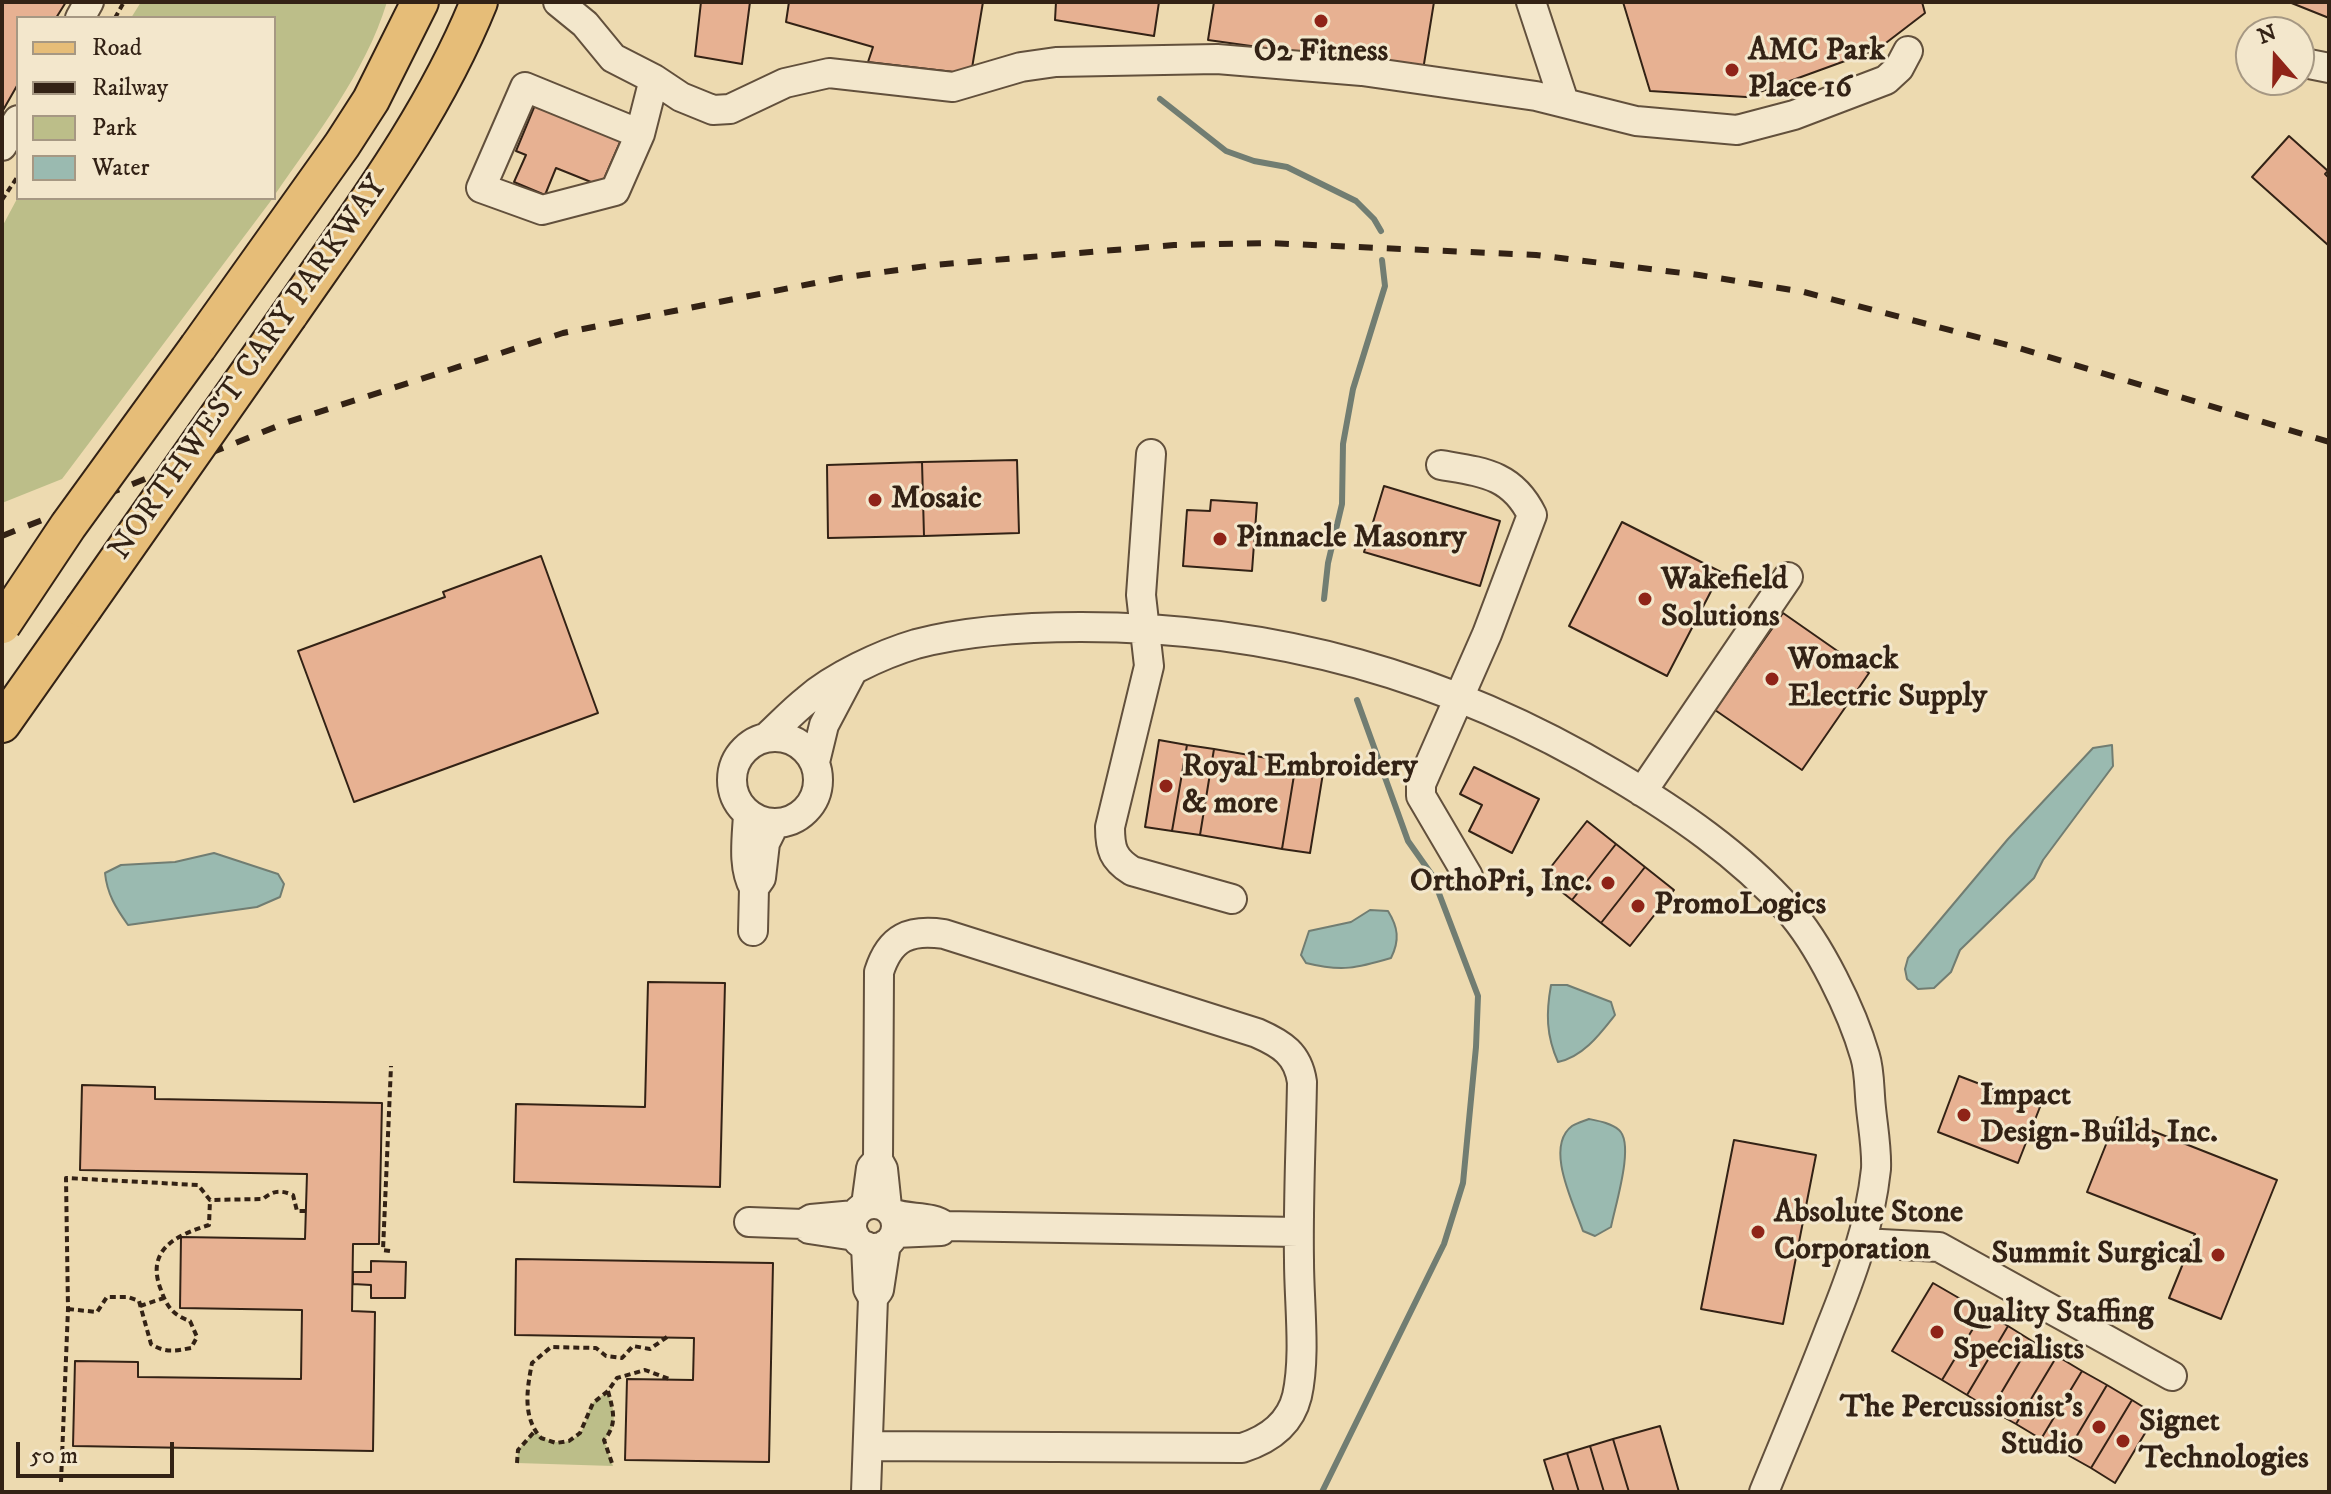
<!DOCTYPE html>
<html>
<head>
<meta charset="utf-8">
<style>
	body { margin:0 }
	#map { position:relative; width:2331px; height:1494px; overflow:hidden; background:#eddab0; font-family:"IM FELL DW Pica",serif }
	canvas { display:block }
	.frame { position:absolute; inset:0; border:4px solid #332215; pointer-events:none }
	.legend { position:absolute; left:16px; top:16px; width:260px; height:184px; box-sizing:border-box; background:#f3e7cc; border:2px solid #a69883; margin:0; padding:10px 14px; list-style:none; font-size:24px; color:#332215 }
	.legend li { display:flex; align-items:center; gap:16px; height:40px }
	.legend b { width:40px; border:2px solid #a69883 }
	.north { position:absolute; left:2235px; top:16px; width:80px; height:80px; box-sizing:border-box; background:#f3e7cc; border:2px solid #a69883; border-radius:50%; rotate:340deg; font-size:22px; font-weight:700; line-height:32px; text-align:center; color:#332215 }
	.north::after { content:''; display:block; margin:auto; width:28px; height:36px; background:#8f2418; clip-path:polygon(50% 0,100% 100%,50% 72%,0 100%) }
	.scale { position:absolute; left:16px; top:1442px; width:158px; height:36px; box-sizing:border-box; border:4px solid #332215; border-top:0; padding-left:10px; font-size:24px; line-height:28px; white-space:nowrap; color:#332215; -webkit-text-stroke:6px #f3e7cc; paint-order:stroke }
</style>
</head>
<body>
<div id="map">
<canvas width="2331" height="1494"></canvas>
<div class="frame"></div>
<ul class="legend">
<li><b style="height:10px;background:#e6bd78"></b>Road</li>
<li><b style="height:10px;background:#332215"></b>Railway</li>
<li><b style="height:22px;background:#bcbe89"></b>Park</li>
<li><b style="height:22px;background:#9abab0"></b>Water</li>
</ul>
<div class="north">N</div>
<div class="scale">50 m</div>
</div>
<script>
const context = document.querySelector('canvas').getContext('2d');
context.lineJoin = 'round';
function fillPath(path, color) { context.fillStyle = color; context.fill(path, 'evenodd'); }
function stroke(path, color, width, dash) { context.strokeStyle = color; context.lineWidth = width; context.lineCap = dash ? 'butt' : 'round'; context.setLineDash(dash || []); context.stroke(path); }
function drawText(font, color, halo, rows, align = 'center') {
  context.font = font + ' "IM FELL DW Pica",serif'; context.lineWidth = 6; context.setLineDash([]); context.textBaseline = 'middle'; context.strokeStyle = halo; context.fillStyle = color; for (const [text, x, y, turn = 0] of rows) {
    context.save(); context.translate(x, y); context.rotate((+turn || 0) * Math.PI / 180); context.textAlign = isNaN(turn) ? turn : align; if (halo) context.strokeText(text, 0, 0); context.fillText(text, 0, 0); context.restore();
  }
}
fillPath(new Path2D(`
	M141 2H387C365 74 316 135 274 196V18H131Z
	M18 197 273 198 62 479 2 503V227Z
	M608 1391C614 1412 619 1423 604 1440L613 1466 517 1463 518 1450 535 1431C547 1444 568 1447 580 1433 587 1425 587 1411 593 1403 596 1399 604 1395 608 1391Z`), '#bcbe89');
const water = new Path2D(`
	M2112 745 2113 766 2043 860 2034 878 1960 950 1951 972 1934 988 1918 989 1907 979 1905 969 1908 958 2008 839 2093 748Z
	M214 853 278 874 284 884 280 897 257 907 128 925C116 908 107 894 105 873L121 865 175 862Z
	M1370 910 1388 911C1398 927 1400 940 1391 958 1357 968 1342 972 1306 963L1301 955 1309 931 1351 922Z
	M1551 985H1567L1611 1002 1615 1015C1600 1034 1583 1057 1558 1062 1546 1035 1546 1013 1551 985Z
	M1589 1119C1599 1121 1611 1123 1619 1130 1635 1144 1615 1206 1611 1227L1595 1236 1583 1231C1574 1204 1544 1147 1572 1126 1577 1123 1584 1121 1589 1119Z`);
fillPath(water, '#9abab0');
stroke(water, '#717d72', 2);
stroke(new Path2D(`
	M1160 99 1226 151 1254 161 1287 167 1356 201 1374 219 1381 231
	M1324 599 1328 563 1342 504 1343 444 1353 389 1385 286 1382 260
	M1322 1492 1444 1244 1463 1183 1476 1047 1478 996 1432 875 1408 841 1357 700`), '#717d72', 6);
const building = new Path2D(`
	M2 2H66L56 18H18V84L2 112Z
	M701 2H750L742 64 695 56Z
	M789 2H983L971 74 868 62 873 47 786 22Z
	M1056 2H1159L1154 36 1055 20Z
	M1214 2H1434L1423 70 1208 40Z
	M1623 2H1922L1925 13 1878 49 1746 97 1650 91Z
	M2289 2H2329V18Z
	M535 105 621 140 601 186 556 168 545 195 514 182 526 155 516 151Z
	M2289 136 2328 171 2325 174 2329 178 2328 245 2252 177Z
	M1017 460 1019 533 924 536 922 462Z
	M922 462 924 536 828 538 827 465Z
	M1384 486 1500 521 1480 586 1364 552Z
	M1211 500 1257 503 1252 571 1183 566 1187 510 1210 511Z
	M1622 522 1721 572 1667 676 1569 626Z
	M541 556 598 713 354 802 298 651 445 597 443 592Z
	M1783 613 1869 673 1802 770 1715 710Z
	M1159 740 1187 745 1172 831 1145 827Z
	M1187 745 1214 749 1200 835 1172 831Z
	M1214 749 1296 763 1282 849 1200 835Z
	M1296 763 1324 767 1310 853 1282 849Z
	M1474 767 1539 799 1512 853 1469 831 1482 805 1460 794Z
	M1587 821 1616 844 1572 900 1543 877Z
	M1616 844 1645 867 1601 923 1572 900Z
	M1645 867 1674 890 1630 946 1601 923Z
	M648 982 725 983 720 1187 514 1182 516 1104 645 1107Z
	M1959 1076 2040 1107 2018 1163 1938 1132Z
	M82 1085 155 1087V1099L382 1103 379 1244H353L352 1311 375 1312 373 1451 73 1446 75 1361 138 1362V1377L301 1379 302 1310 180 1308 181 1237 305 1239 307 1174 80 1170Z
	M2117 1117 2277 1180 2221 1319 2169 1298 2195 1234 2087 1192Z
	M1734 1140 1816 1155 1783 1324 1701 1309Z
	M516 1259 773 1263 769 1462 625 1460 627 1379 693 1380 694 1338 515 1335Z
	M371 1261 406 1262 405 1298H371V1285L353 1284V1272H371Z
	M1933 1283 1983 1312 1942 1380 1892 1351Z
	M1983 1312 2008 1326 1967 1395 1942 1380Z
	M2008 1326 2032 1341 1991 1410 1967 1395Z
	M2032 1341 2057 1356 2016 1424 1991 1410Z
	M2057 1356 2082 1371 2041 1439 2016 1424Z
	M2082 1371 2107 1385 2066 1454 2041 1439Z
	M2107 1385 2132 1400 2091 1468 2066 1454Z
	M2132 1400 2156 1415 2115 1483 2091 1468Z
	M1660 1426 1679 1492H1629L1613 1439Z
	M1613 1439 1629 1492H1604L1590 1446Z
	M1590 1446 1604 1492H1579L1567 1453Z
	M1567 1453 1579 1492H1554L1544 1460Z`);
fillPath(building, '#e7b192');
stroke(building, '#332215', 2);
const minor = new Path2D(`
	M558 2 585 24 613 58 654 79 681 97 713 110 730 109 785 83 829 73 953 87 1021 67 1056 62 1217 59 1362 71 1536 96 1636 121 1737 130 1794 115 1886 80 1899 68 1908 51
	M1531 2 1564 102
	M80 18 89 2
	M2299 62 2329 68
	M640 134 615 191 542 210 481 188 525 87 640 134 654 79
	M2 146 18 120
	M1151 454 1141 595 1149 666 1110 827C1110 849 1113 859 1132 871L1232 899
	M1441 465C1482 472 1512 474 1532 515L1487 634 1421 784V796L1468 876
	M768 736C781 724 793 711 807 700 833 677 882 654 916 644 969 630 1026 627 1081 627 1274 627 1449 676 1615 775 1677 812 1740 855 1788 909 1819 943 1852 1011 1865 1056 1870 1072 1869 1091 1871 1108 1873 1128 1877 1150 1876 1169 1870 1226 1851 1277 1830 1329 1809 1384 1786 1438 1764 1492
	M732 780a43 43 0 1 1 86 0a43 43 0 1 1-86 0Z
	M815 762 824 725 852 672
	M1642 792 1788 577
	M748 814C747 837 742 867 754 888L761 878 765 843 775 823
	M753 931 754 888
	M852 1226a22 22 0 1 1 44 0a22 22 0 1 1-44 0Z
	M866 1205 871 1168 878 1160 883 1169 887 1207
	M892 1213C908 1220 931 1215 945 1226L941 1231 895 1233
	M749 1222 803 1224
	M945 1226 1298 1232
	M855 1236 809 1229 803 1224 811 1219 855 1215
	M1862 1243 1939 1247 2172 1376
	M866 1246 868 1289 873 1298 879 1290 886 1244
	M868 1446 1242 1448C1267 1440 1290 1425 1297 1396 1306 1356 1299 1303 1299 1261 1298 1201 1301 1141 1302 1082 1298 1054 1282 1044 1257 1033L944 934C910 929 890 937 879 972L878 1160
	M866 1492 873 1298`);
const major = new Path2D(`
	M289 315C358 215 433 116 479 2
	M198 347 342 145 371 100 420 2
	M2 724 83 609`);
stroke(minor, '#62503c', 32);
stroke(major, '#332215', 40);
stroke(new Path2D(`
	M115 18 124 2
	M2 200 18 176
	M390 1251 383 1250 391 1066
	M140 1306 164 1298
	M68 1309 97 1312 107 1297H128L139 1301 151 1344C165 1353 175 1351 191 1348L197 1337 190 1321C173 1315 167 1307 161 1290 145 1250 176 1235 209 1225L210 1200
	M667 1337 650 1349 633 1346 622 1358 606 1356 596 1348 551 1347 532 1363C527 1389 522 1417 541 1438L556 1443 569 1441 580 1433 593 1403 608 1391 617 1378 645 1370 669 1379
	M608 1391C613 1410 618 1424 604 1440L613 1466
	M517 1463 518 1450 534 1432
	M61 1482 68 1309 66 1178 198 1185 210 1200 263 1199C274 1190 280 1190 293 1195L297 1211H306`), '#332215', 4, [6, 4]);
stroke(minor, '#f3e7cc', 28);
stroke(major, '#e6bd78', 36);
stroke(new Path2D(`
	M2 536 288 422 563 333 840 278 934 265 1174 245 1269 243 1536 255 1699 275 1804 292 2019 348 2329 442`), '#332215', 6, [14, 14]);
const majorBridge = new Path2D(`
	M83 609 289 315
	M2 625 68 526 198 347`);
stroke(majorBridge, '#332215', 40, []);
stroke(majorBridge, '#e6bd78', 36);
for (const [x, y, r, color] of [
	[1321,21,8,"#8f2418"],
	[1732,70,8,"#8f2418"],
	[875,500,8,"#8f2418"],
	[1220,539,8,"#8f2418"],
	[1645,599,8,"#8f2418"],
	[1772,679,8,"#8f2418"],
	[1166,786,8,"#8f2418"],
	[1608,883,8,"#8f2418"],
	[1638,906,8,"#8f2418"],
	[1964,1115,8,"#8f2418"],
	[1758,1232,8,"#8f2418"],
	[2218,1255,8,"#8f2418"],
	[1937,1332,8,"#8f2418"],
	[2099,1427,8,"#8f2418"],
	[2123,1441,8,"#8f2418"]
]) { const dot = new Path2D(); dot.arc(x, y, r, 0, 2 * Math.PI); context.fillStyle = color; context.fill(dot); stroke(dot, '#f3e7cc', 3); }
drawText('bold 32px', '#332215', '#f3e7cc', [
	["AMC Park",1748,52],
	["Place 16",1748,89],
	["O2 Fitness",1321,53,"center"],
	["Mosaic",891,500],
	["Pinnacle Masonry",1236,539],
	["Wakefield",1661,581],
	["Solutions",1661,618],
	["Womack",1788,661],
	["Electric Supply",1788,698],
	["Royal Embroidery",1182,768],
	["& more",1182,805],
	["OrthoPri, Inc.",1592,883,"right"],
	["PromoLogics",1654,906],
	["Impact",1980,1097],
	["Design-Build, Inc.",1980,1134],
	["Absolute Stone",1774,1214],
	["Corporation",1774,1251],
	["Summit Surgical",2202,1255,"right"],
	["Quality Staffing",1953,1314],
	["Specialists",1953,1351],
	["The Percussionist's",2083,1409,"right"],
	["Studio",2083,1446,"right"],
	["Signet",2139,1423],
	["Technologies",2139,1460]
], 'left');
drawText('32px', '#332215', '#f3e7cc', [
	["NORTHWEST CARY PARKWAY",250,369,-55]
]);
</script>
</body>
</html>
